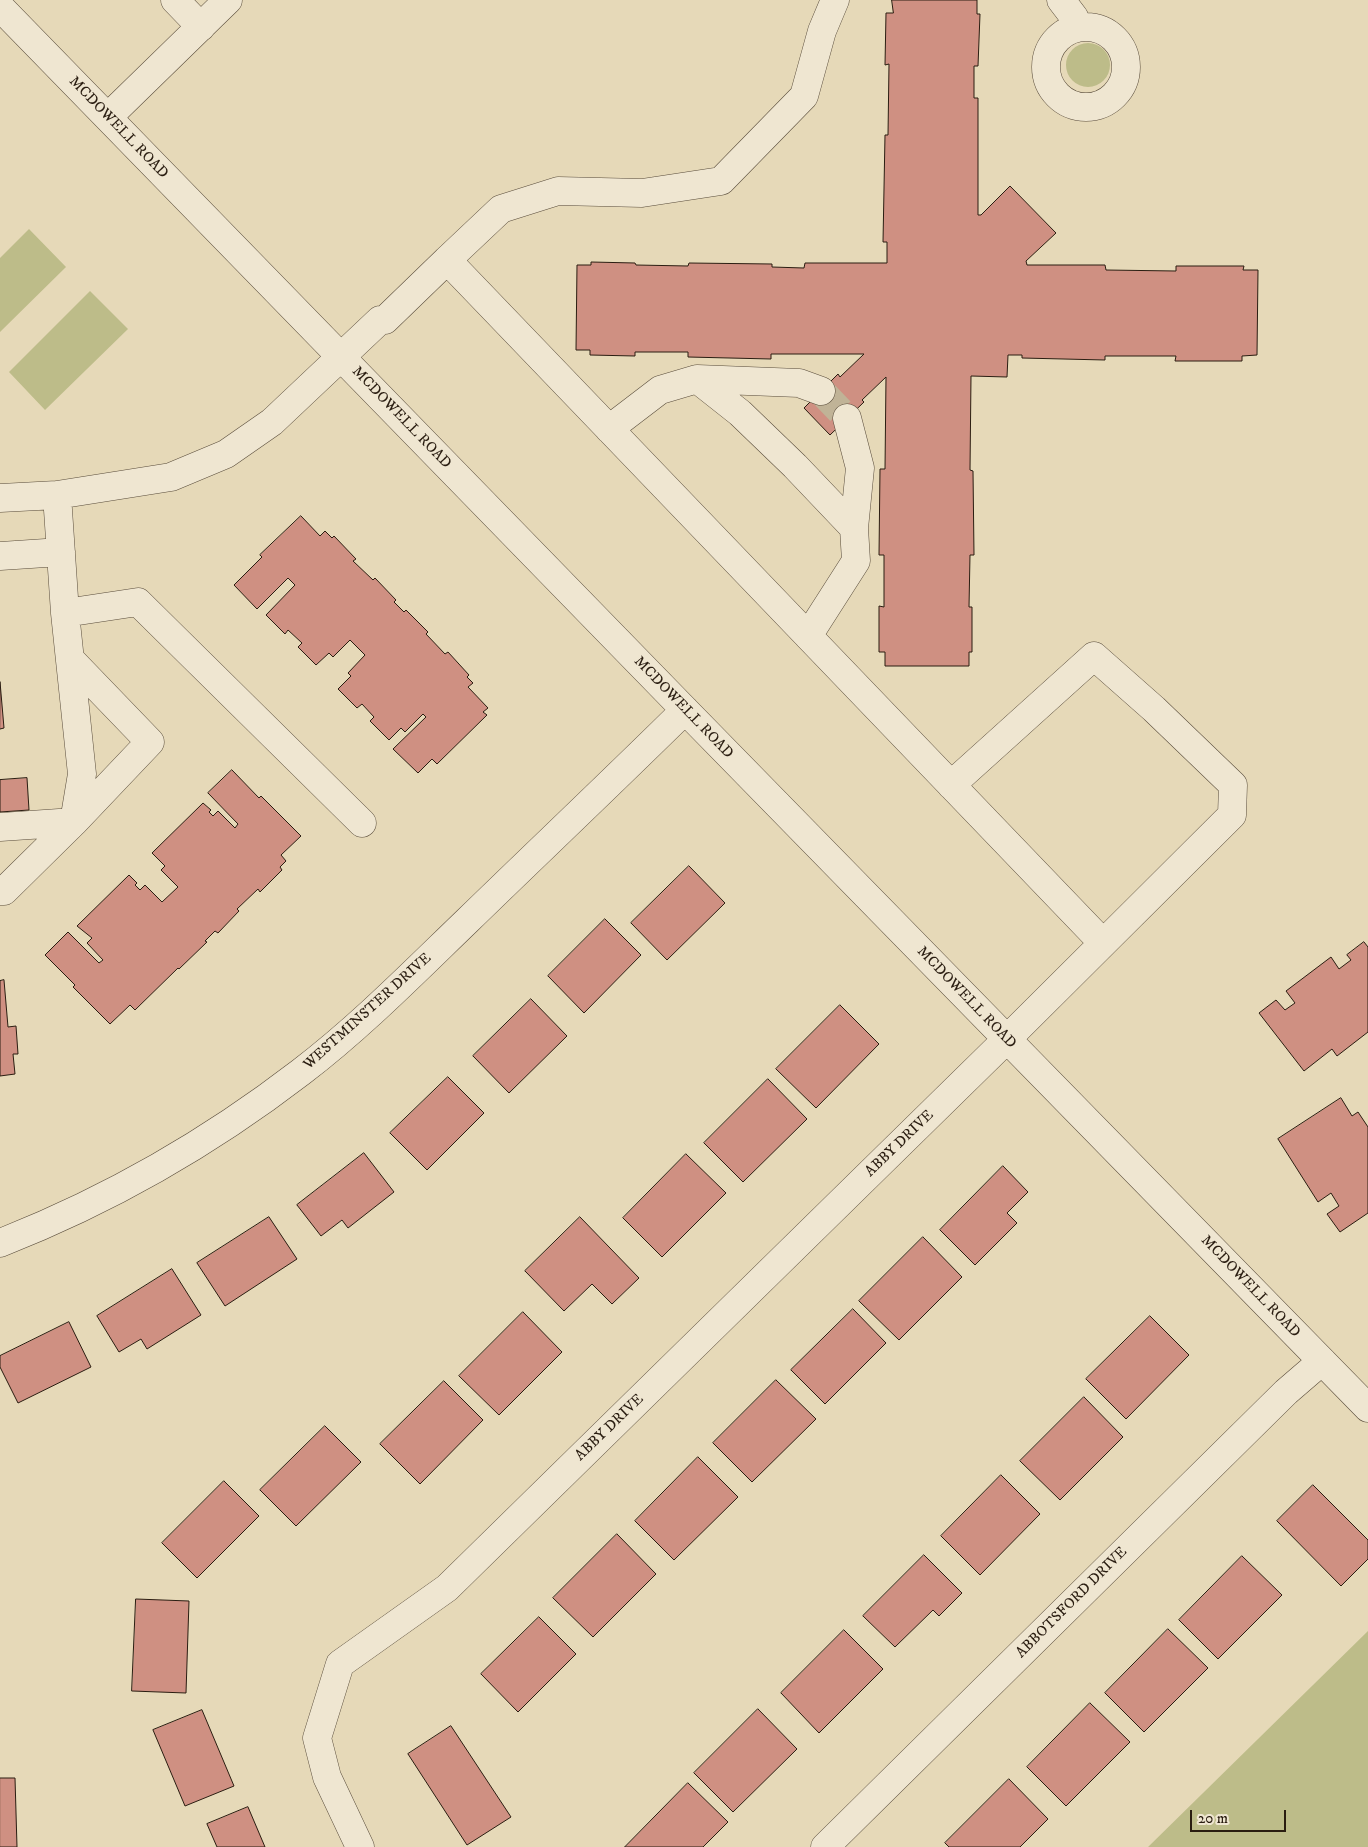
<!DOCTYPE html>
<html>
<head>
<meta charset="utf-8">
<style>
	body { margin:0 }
	#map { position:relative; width:1368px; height:1847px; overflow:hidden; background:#e6d9b8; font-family:"IM FELL DW Pica",serif }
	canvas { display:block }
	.scale { position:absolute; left:1190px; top:1810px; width:96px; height:22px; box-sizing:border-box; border:2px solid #2a1d11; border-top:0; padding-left:6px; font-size:15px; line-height:18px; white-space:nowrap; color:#2a1d11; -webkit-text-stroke:4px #efe6d1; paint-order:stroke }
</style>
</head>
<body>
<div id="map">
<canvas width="1368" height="1847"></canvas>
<div class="scale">20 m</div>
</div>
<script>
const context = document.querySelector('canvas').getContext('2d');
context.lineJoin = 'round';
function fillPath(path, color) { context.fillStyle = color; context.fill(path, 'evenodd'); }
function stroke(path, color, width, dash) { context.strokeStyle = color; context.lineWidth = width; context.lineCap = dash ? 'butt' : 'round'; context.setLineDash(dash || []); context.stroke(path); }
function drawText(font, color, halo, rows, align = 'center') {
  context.font = font + ' "IM FELL DW Pica",serif'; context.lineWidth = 4.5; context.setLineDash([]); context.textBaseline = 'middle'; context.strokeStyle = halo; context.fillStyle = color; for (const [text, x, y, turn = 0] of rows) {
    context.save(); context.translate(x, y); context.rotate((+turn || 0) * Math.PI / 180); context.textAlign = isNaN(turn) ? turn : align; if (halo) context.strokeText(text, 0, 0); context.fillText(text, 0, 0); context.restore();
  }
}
fillPath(new Path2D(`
	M1066 65a22 22 0 1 1 44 0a22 22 0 1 1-44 0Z
	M29 229 66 267 0 332V258Z
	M90 291 128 329 45 410 9 372Z
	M1368 1631V1847H1148Z`), '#bdbc89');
const building = new Path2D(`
	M892 0H977V14H980L978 66H974V98H978V215H981L1010 186 1056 233 1026 261 1027 265H1105L1106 270 1176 271V266H1244L1243 270H1258L1257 355 1242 356V361H1175L1176 356H1105V360L1022 358V355H1008L1007 377 971 376 970 470 973 471 974 555H970L969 607H972V652H969V666H885V652H879V606L884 607V555H879L880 469H885L886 377 862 400 864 402 830 435 804 408 838 374 840 377 864 354H771V359L688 357V352H635V356L590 355V350H576L577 265H591V262L635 263 636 265 688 266 689 263 772 264V267L804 268 805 263H887V242H883L885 135H888L889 64 885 65 886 13H893Z
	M301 516 320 536 325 531 332 538 334 536 356 559 353 561 373 580 375 578 396 600 394 602 404 612 406 610 428 632 426 634 445 654 448 652 469 675 467 677 473 683 468 687 488 708 483 712 487 715 437 764 432 759 418 773 393 749 426 717 423 714 405 732 401 728 389 740 370 721 374 717 362 704 357 708 338 689 351 676 348 673 365 655 350 640 333 657 329 653 316 665 298 647 302 643 288 630 285 634 266 615 295 585 288 578 257 609 234 585 262 557 260 555Z
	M0 682 4 728 0 729Z
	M232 770 259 798 261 796 301 836 281 855 286 861 280 867 282 870 260 892 258 889 237 909 239 911 218 933 215 931 205 941 207 942 179 969 178 968 135 1010 130 1005 110 1024 73 987 75 985 45 955 68 932 99 963 103 960 87 943 92 938 77 926 129 875 137 883 135 885 140 890 145 885 162 902 178 887 161 870 165 866 152 853 203 803 211 810 209 812 213 816 218 811 235 828 238 824 208 793Z
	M27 778 29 810 0 812V780Z
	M689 866 725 903 667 960 631 923Z
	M605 919 641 955 584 1013 548 976Z
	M1364 942 1368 947V1032L1337 1056 1332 1049 1304 1071 1259 1013 1276 1000 1285 1010 1295 1003 1286 991 1331 957 1339 969 1351 960 1347 955Z
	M4 980 8 1027 16 1026 18 1054H13L15 1074 0 1076V981Z
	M531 999 567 1036 509 1093 473 1056Z
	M840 1005 879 1044 816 1108 776 1069Z
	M448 1077 484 1113 427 1170 390 1133Z
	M768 1079 807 1119 743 1182 704 1143Z
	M1341 1098 1352 1116 1358 1112 1368 1127V1213L1340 1232 1327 1214 1339 1206 1331 1193 1318 1202 1278 1139Z
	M364 1153 394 1192 348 1228 342 1220 321 1236 297 1205Z
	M686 1154 726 1193 662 1257 623 1218Z
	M1003 1166 1028 1192 1007 1213 1017 1223 975 1265 940 1230Z
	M269 1217 297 1259 225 1306 197 1263Z
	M580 1217 639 1278 612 1304 592 1284 564 1311 525 1271Z
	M923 1237 962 1277 899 1340 859 1301Z
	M172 1269 201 1315 147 1349 141 1339 119 1352 97 1316Z
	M853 1309 886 1343 825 1404 791 1370Z
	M523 1312 562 1352 499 1415 459 1376Z
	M1150 1316 1189 1355 1126 1419 1086 1379Z
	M69 1322 91 1367 18 1403 0 1367V1356Z
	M776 1380 816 1419 752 1482 713 1443Z
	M444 1381 483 1420 420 1484 380 1444Z
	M1084 1397 1123 1437 1060 1500 1020 1461Z
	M325 1426 361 1462 296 1526 260 1490Z
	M698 1457 738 1497 674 1560 635 1521Z
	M1001 1475 1040 1514 980 1575 941 1536Z
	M224 1481 259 1516 197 1578 162 1543Z
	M1313 1485 1368 1540V1559L1341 1586 1277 1521Z
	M617 1534 656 1574 593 1637 553 1598Z
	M924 1555 962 1593 939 1616 933 1610 895 1647 863 1616Z
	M1242 1556 1282 1595 1218 1659 1179 1620Z
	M136 1599 189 1601 186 1693 132 1691Z
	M539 1617 576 1654 518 1712 481 1674Z
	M1168 1629 1208 1668 1144 1732 1105 1693Z
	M844 1630 883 1669 819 1733 781 1693Z
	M1090 1703 1130 1742 1066 1806 1027 1767Z
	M758 1709 797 1749 733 1812 694 1773Z
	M202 1710 234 1786 185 1806 153 1730Z
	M451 1726 511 1817 467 1845 408 1754Z
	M0 1778H15L17 1847H0Z
	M1009 1779 1048 1819 1020 1847H949L945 1843Z
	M688 1783 728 1822 703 1847H625Z
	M248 1807 265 1847H217L207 1824Z`);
fillPath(building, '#cf9082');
stroke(building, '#2a1d11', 1);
stroke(new Path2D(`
	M821 391 847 418`), '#c0b397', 28, [28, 14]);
const minor = new Path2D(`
	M175 0 201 27
	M1061 0 1074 17 1079 27
	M0 7 685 710 1368 1408
	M1046 67a40 40 0 1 1 80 0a40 40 0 1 1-80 0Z
	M108 117 228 0
	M447 260 501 209 558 191 642 193 721 181 804 96 822 31 835 0
	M697 379 799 383 821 391
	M847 418 860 468 854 528
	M609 429 660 390 697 379 740 413 795 466 854 528 856 561 808 636
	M0 498 57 495 171 477 226 454 272 422 380 320H385L447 260 1103 943
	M0 556 61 552
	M65 613 138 602 362 823
	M0 827 74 822 82 774 65 613 57 495
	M0 891H4L74 822 150 742 70 659
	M0 1243C107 1201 210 1142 301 1072 360 1027 413 973 467 921 539 851 613 781 685 710
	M360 1847 327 1777 317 1738 340 1664 447 1588 1007 1039 1232 815 1233 785 1154 709 1094 656 951 785
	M825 1847 1286 1392 1322 1361`);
stroke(minor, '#594c3b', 29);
stroke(minor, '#efe6d1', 28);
drawText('15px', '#2a1d11', '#efe6d1', [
	["MCDOWELL ROAD",118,128,46],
	["MCDOWELL ROAD",401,418,46],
	["MCDOWELL ROAD",683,708,46],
	["MCDOWELL ROAD",966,998,46],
	["WESTMINSTER DRIVE",368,1012,-42],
	["ABBY DRIVE",900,1144,-44],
	["MCDOWELL ROAD",1250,1287,46],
	["ABBY DRIVE",610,1428,-44],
	["ABBOTSFORD DRIVE",1072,1603,-45]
]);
</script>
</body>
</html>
